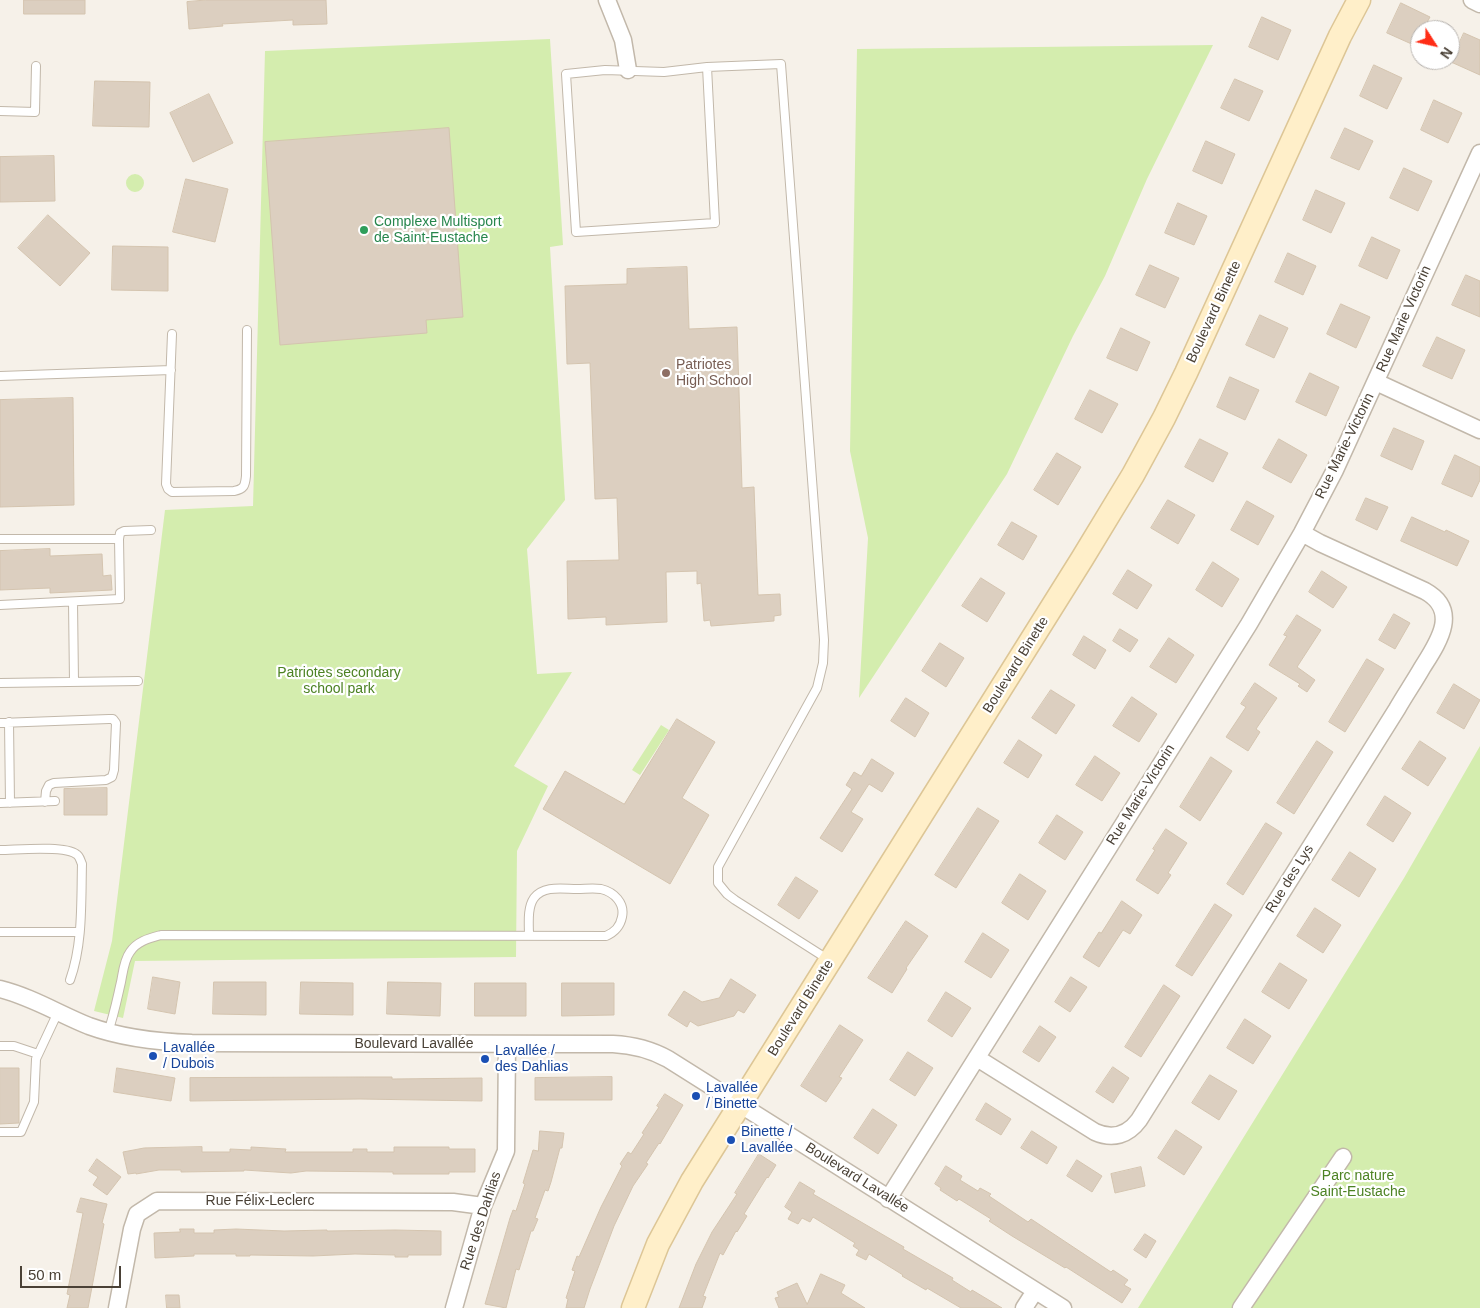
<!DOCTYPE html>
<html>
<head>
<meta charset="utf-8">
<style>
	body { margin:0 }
	#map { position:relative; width:1480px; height:1308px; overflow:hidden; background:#f6f1e9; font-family:Helvetica,sans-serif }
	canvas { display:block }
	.north { position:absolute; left:1410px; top:20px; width:50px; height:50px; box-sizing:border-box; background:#fff; border:1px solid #b7b3af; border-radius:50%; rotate:125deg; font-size:14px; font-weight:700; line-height:20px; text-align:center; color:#4a4136 }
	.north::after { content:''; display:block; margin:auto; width:18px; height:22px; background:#ff2d16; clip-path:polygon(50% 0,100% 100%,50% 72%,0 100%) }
	.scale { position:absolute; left:20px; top:1266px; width:101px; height:22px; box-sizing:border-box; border:2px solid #4a4136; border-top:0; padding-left:6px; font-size:15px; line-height:18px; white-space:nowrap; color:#4a4136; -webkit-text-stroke:4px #fff; paint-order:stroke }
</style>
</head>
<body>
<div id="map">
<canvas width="1480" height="1308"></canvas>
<div class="north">N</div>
<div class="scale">50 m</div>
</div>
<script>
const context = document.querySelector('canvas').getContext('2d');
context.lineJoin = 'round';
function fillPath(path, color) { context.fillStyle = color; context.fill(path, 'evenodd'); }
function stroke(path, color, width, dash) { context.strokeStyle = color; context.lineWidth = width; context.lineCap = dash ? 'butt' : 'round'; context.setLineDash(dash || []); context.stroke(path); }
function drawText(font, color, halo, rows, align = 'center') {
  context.font = font + ' Helvetica,sans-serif'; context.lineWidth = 4.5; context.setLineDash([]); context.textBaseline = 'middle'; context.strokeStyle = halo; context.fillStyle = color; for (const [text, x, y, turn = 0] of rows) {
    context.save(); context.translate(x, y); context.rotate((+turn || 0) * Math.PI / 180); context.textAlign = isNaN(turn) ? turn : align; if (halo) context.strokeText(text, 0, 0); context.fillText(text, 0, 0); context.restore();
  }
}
fillPath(new Path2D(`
	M550 39 563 245 550 247 565 500 527 549 537 674 572 672 514 766 548 786 517 851 516 957 135 961 123 1018 94 1011 112 941 165 510 253 506 265 51Z
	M1213 45 1147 179 1105 276 1073 336 1007 474 859 698 868 538 850 451 857 49Z
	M126 183a9 9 0 1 1 18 0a9 9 0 1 1-18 0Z
	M661 725 669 730 640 775 632 770Z
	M1480 746V1308H1138L1404 878Z`), '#d4edae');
const building = new Path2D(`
	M24 0H85V14H24Z
	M206 0H326L327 24 293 25V20L222 24 223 26 189 29 187 2Z
	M1401 3 1430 17 1423 30H1420V37L1416 46 1387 33Z
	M1262 17 1291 30 1278 60 1249 47Z
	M1464 33 1480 40V75L1451 62Z
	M1374 65 1402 78 1387 109 1360 96Z
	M1235 79 1263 91 1249 121 1221 108Z
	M95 81 150 82 149 127 93 126Z
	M209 94 233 143 193 162 170 113Z
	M1434 100 1462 113 1448 143 1421 130Z
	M449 128 463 317 426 320 427 333 280 345 265 142Z
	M1345 128 1373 141 1359 170 1331 158Z
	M1206 141 1235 154 1222 184 1193 171Z
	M54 156 55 201 0 202V157Z
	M1404 168 1432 181 1418 211 1390 198Z
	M186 179 228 189 215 242 173 232Z
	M1316 190 1345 203 1331 233 1303 220Z
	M1178 203 1207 216 1194 245 1165 233Z
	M48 215 90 253 60 286 18 248Z
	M1372 237 1400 250 1387 279 1359 266Z
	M113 246 168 247V291L112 290Z
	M1288 253 1316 266 1303 295 1275 282Z
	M1150 265 1179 278 1165 308 1136 295Z
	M687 267 689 329 737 327 742 488 754 487 758 595 780 594 781 615 774 616V621L711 626 710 620 704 621 701 583 697 584V571L666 572 667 622 606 625V617L568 619 567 561 619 560 617 498 595 499 590 363 567 364 565 286 627 284V269Z
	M1466 275 1480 281V317L1452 305Z
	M1341 304 1370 317 1356 348 1327 334Z
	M1260 315 1288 328 1274 358 1246 345Z
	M1121 328 1150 342 1137 371 1107 358Z
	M1437 337 1465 350 1452 379 1423 366Z
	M1310 373 1339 387 1326 416 1296 402Z
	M1230 377 1259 390 1245 420 1217 407Z
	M1090 390 1118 404 1102 433 1075 419Z
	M73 398 74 505 0 507V400Z
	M1394 428 1424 441 1412 470 1381 456Z
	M1200 439 1228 453 1213 482 1185 467Z
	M1279 439 1307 455 1291 483 1263 468Z
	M1057 453 1081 467 1058 505 1034 490Z
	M1455 455 1480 467V480L1472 497 1442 484Z
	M1366 498 1388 507 1377 530 1356 520Z
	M1168 500 1195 515 1178 544 1151 528Z
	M1247 501 1274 516 1258 545 1231 530Z
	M1412 517 1445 532 1446 530 1469 541 1457 566 1401 541Z
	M1012 522 1037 536 1023 560 998 545Z
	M50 549V556L102 554 103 576 111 575 112 590 50 593V588L0 590V551Z
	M1213 562 1239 579 1222 607 1196 590Z
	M1128 570 1152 585 1137 609 1113 594Z
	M1322 571 1347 587 1333 608 1309 592Z
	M981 578 1005 593 987 622 962 606Z
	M1394 614 1410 623 1395 649 1379 640Z
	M1297 615 1321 630 1297 667 1315 680 1307 692 1298 686 1300 684 1269 665 1287 636 1284 635Z
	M1120 629 1138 640 1130 652 1113 641Z
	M1084 636 1106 650 1095 669 1073 655Z
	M1169 638 1194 655 1176 683 1150 667Z
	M940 643 964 658 946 687 922 671Z
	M1367 659 1384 669 1345 732 1329 722Z
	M1255 683 1277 698 1256 729 1260 732 1248 751 1226 737 1246 707 1241 704Z
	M1454 684 1480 700 1464 729 1437 713Z
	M1051 690 1075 705 1056 734 1032 718Z
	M1132 697 1157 714 1139 742 1113 726Z
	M906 698 929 713 915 737 891 721Z
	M677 719 715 742 682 798 709 815 670 884 543 809 565 771 624 804Z
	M1019 740 1042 755 1028 778 1004 763Z
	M1317 741 1333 752 1294 814 1277 803Z
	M1420 741 1446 758 1428 786 1402 769Z
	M1095 756 1120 773 1102 801 1076 785Z
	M1211 757 1232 771 1200 821 1180 807Z
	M872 759 894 773 882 792 869 784 851 812 863 819 842 852 820 838 852 789 846 785 854 772 861 776Z
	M107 788V815H64V789Z
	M1385 796 1411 813 1393 842 1367 825Z
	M978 808 999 821 956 888 935 875Z
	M1057 815 1083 832 1065 860 1039 843Z
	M1266 823 1282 833 1243 895 1227 884Z
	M1166 829 1187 843 1168 873 1171 875 1158 894 1136 880 1155 850 1153 849Z
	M1350 852 1376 869 1359 897 1332 880Z
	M1020 874 1046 891 1028 920 1002 903Z
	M796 877 818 891 799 919 778 905Z
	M1122 901 1142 915 1130 934 1123 930 1099 967 1083 957 1099 932 1101 933Z
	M1215 904 1232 915 1192 976 1176 966Z
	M1315 908 1341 925 1323 953 1297 936Z
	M906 921 928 936 906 968 907 969 892 993 868 978Z
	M983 933 1009 950 991 978 965 962Z
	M1280 963 1307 980 1289 1009 1262 992Z
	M153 977 180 982 175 1014 148 1009Z
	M1071 977 1087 987 1070 1012 1055 1002Z
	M731 979 756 995 744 1013 738 1010 734 1016 698 1026 690 1021 687 1027 668 1015 684 991 702 1002 719 998Z
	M214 982H266V1015L213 1014Z
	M301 982 353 983V1015L300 1014Z
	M388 982 441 983 440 1016 387 1014Z
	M475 983H526V1016H475Z
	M562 983H614V1015L562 1016Z
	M1164 985 1180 996 1141 1057 1125 1047Z
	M946 992 971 1008 952 1037 928 1021Z
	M1245 1019 1271 1036 1253 1064 1227 1048Z
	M840 1025 863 1040 839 1077 842 1078 826 1102 801 1086Z
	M1040 1026 1056 1037 1039 1062 1023 1052Z
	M908 1052 933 1068 915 1096 890 1080Z
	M1113 1067 1129 1078 1113 1103 1096 1092Z
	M0 1068H19V1123L0 1124Z
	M117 1068 175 1078 171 1101 114 1092Z
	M1210 1075 1237 1091 1219 1120 1192 1103Z
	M365 1077H392V1079L482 1078V1101L360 1099 190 1101V1078Z
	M612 1077V1100H535V1078Z
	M665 1094 683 1105 660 1144 659 1143 646 1163 648 1164 633 1186 614 1226 590 1289 584 1308H566L568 1299 566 1298 575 1271 572 1270 577 1256 579 1257 601 1207 622 1166 620 1164 628 1152 631 1154 644 1134 642 1133 659 1107 657 1106Z
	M986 1103 1011 1119 1001 1135 976 1120Z
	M873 1109 897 1125 878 1154 854 1138Z
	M1176 1130 1202 1147 1184 1175 1158 1158Z
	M540 1131 564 1133 562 1148H560L551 1182 548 1191 545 1190 535 1218 538 1219 533 1231H531L519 1270 516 1269 506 1308 485 1304 510 1218 513 1210 516 1211 525 1184 523 1183 533 1150 538 1151Z
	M1032 1131 1057 1147 1047 1164 1021 1148Z
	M202 1147V1152H230V1149L251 1150V1147L286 1149 285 1152H353V1149H367V1152H394V1147H449V1149H475V1172H449V1174H393V1172L306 1171 291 1173 244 1170V1171L181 1172V1170H159L136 1174V1173L128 1174 123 1152 144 1148Z
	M759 1154 776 1165 768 1178 767 1177 744 1214 747 1216 737 1232 736 1231 723 1255 720 1253 703 1296 706 1297 702 1308H679L696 1264 712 1232 737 1194 735 1193Z
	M97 1159 121 1177 107 1195 93 1185 98 1177 89 1171Z
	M1077 1160 1102 1176 1092 1192 1067 1176Z
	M946 1166 962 1176 960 1180 978 1191 980 1188 991 1194 989 1196 1028 1222 1031 1219 1111 1272 1113 1270 1128 1280 1124 1285 1131 1289 1122 1303 1066 1267 1065 1268 1012 1236 989 1221 991 1219 959 1199 957 1201 940 1190 941 1188 935 1184Z
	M1141 1167 1145 1186 1115 1193 1111 1174Z
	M800 1182 815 1191 813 1194 904 1247 903 1249 953 1278 952 1280 971 1292 972 1290 1002 1308H961L927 1288 926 1290 902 1276 903 1275 869 1254 866 1260 856 1255 859 1250 853 1246 855 1243 813 1217 810 1222 802 1218 798 1224 788 1219 792 1212 785 1207Z
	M81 1198 107 1204 102 1223 104 1224 88 1308H67L70 1295 67 1294 83 1213 77 1212Z
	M180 1229H194V1233H214V1230L236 1229 284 1231 327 1230V1231L395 1230 441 1231V1255H408V1257H395V1255L355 1254 313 1256 250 1255V1256H236V1254H194V1256L155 1258 154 1233 180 1232Z
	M1145 1234 1156 1241 1146 1258 1134 1250Z
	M821 1274 845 1285 841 1293 865 1308H779L775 1298 779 1297 777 1292 797 1283 807 1304Z
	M166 1295H179L180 1308H167Z`);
fillPath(building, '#dccfc0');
stroke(building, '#d4c4af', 1);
const lane = new Path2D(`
	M707 67 715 223 576 232 566 74 605 70 664 72 707 67 781 64 824 640 823 663 817 688 718 867V883L727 894 735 900 829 960
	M0 111 35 112 36 66
	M172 334 166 484 168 489 172 492 234 491C244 489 245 486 246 476L247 330
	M0 376 171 370
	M0 539H119
	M73 602 74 682
	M0 605 120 599 119 539 120 533 124 531 151 530
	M0 683 138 681
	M9 722 10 803
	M0 723 109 719H113L116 723 114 770 112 777 106 780 54 783 49 785 46 791 45 802
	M0 803 55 801
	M0 850C16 850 64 845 76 854 80 856 80 860 82 864 81 902 83 944 70 980
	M0 932H79
	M108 1032C114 1015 117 999 121 982 123 972 124 960 130 952 137 941 150 938 161 935L606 936C615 932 620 927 622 917 625 903 614 892 601 889 593 888 585 889 577 889 563 889 544 885 534 898 527 908 529 924 529 936
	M0 1046H14L38 1054
	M0 1132H21L34 1102 36 1059 58 1012`);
const street = new Path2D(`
	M607 0 623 40 628 70
	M1472 0 1480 4
	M1376 382 1480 430
	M0 989C32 997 59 1014 89 1026 122 1038 157 1042 192 1043L613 1044C633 1045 650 1049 668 1059L1063 1308
	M977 1058 1095 1132C1113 1140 1128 1135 1139 1120L1397 709C1405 695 1414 682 1422 668 1437 644 1461 611 1425 591L1320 543 1302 533
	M888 1199 1249 624 1302 533 1335 470 1480 153
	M117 1308 132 1229 137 1214 157 1201 453 1202 483 1206
	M454 1308 483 1206 506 1151 507 1044
	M1024 1308 1035 1291
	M1241 1308 1343 1157`);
const secondary = new Path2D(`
	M633 1308 658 1244 692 1181 1082 559 1133 475 1164 418 1186 373 1340 36 1359 0`);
stroke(lane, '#c2b8aa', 10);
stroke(street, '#c2b8aa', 19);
stroke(secondary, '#ddc696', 25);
stroke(lane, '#fff', 8);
stroke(street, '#fff', 16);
stroke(secondary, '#ffefc9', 22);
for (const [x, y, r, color] of [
	[364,230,5,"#2e9e5b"],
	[666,373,5,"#8d6e63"],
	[153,1056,5,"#1a4fb4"],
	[485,1059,5,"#1a4fb4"],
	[696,1096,5,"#1a4fb4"],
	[731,1140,5,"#1a4fb4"]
]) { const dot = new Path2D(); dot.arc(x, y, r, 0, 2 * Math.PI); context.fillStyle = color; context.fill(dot); stroke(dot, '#fff', 2); }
drawText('14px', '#27864d', '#fff', [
	["Complexe Multisport",374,222],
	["de Saint-Eustache",374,238]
], 'left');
drawText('14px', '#4a4136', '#fff', [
	["Boulevard Binette",1214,312,-65],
	["Rue Marie Victorin",1404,319,-66],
	["Rue Marie-Victorin",1345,446,-64],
	["Boulevard Binette",1016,665,-58],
	["Rue Marie-Victorin",1141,795,-58],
	["Rue des Lys",1290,879,-58],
	["Boulevard Binette",801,1008,-58],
	["Boulevard Lavallée",414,1044],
	["Boulevard Lavallée",857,1178,32],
	["Rue Félix-Leclerc",260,1201],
	["Rue des Dahlias",481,1221,-72]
]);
drawText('14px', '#785e54', '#fff', [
	["Patriotes",676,365],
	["High School",676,381]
], 'left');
drawText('14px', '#4c8223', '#fff', [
	["Patriotes secondary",339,673],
	["school park",339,689],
	["Parc nature",1358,1176],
	["Saint-Eustache",1358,1192]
]);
drawText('14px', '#164399', '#fff', [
	["Lavallée",163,1048],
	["/ Dubois",163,1064],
	["Lavallée /",495,1051],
	["des Dahlias",495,1067],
	["Lavallée",706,1088],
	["/ Binette",706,1104],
	["Binette /",741,1132],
	["Lavallée",741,1148]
], 'left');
</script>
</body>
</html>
